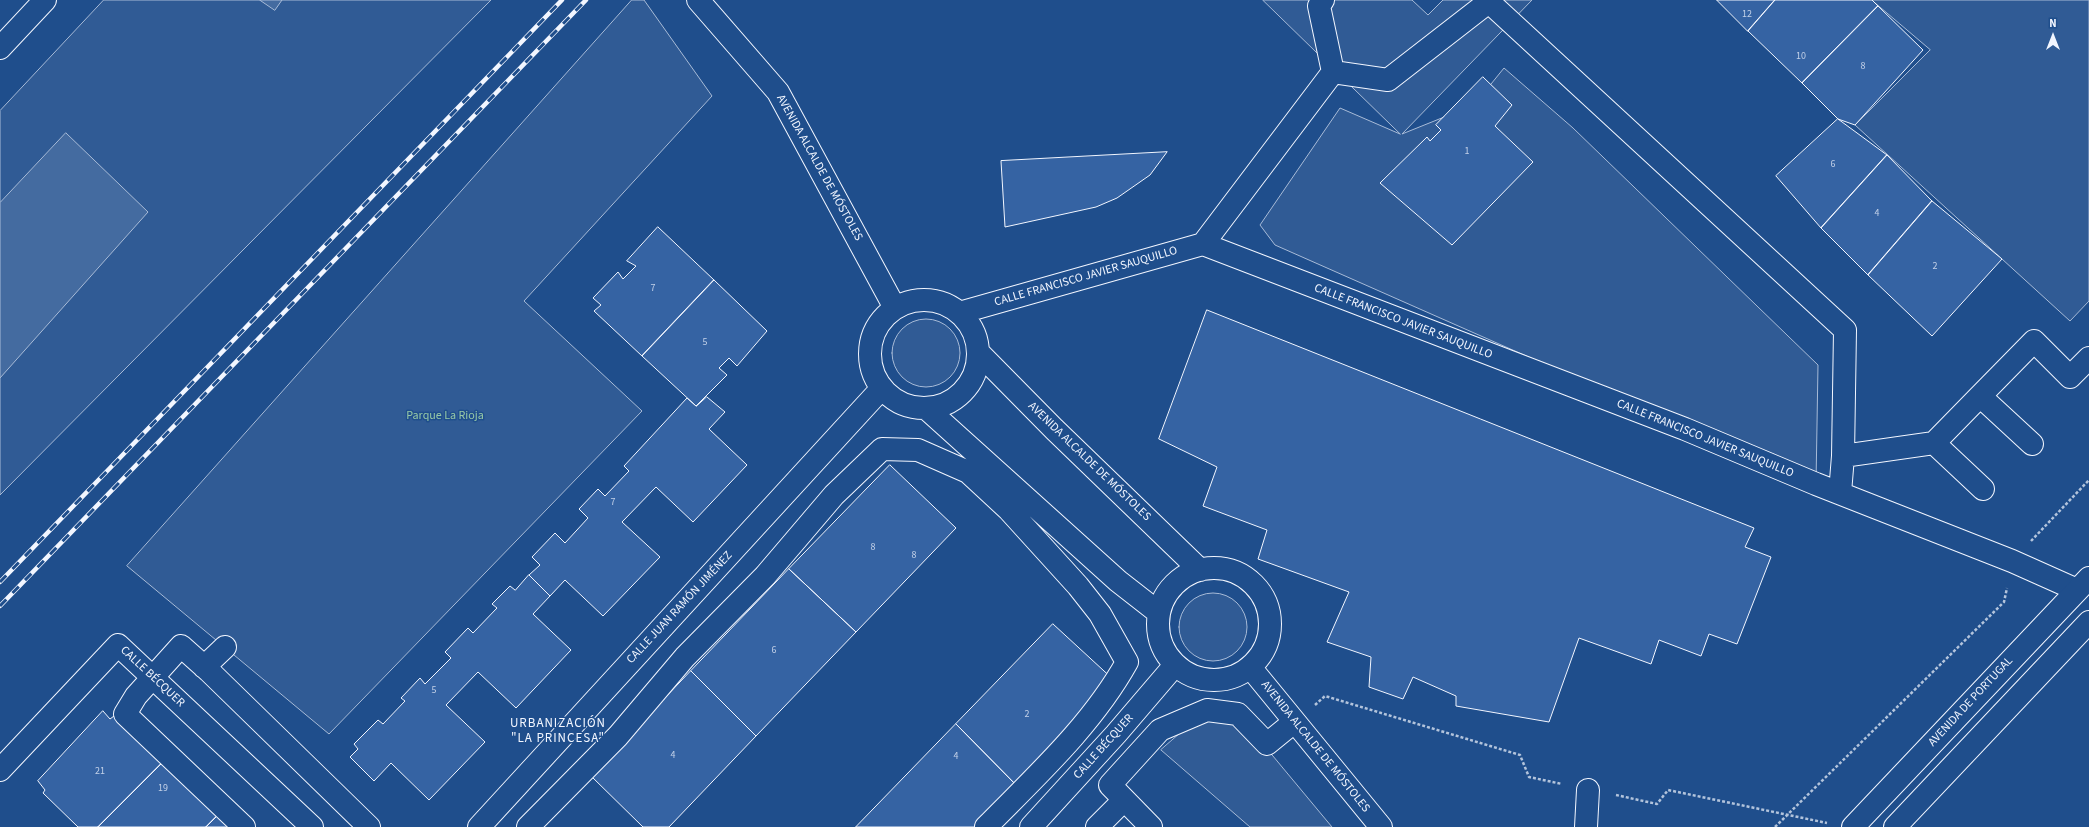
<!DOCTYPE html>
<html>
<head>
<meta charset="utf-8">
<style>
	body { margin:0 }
	#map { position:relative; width:2089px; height:827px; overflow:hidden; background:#1f4e8c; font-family:"Source Sans 3",sans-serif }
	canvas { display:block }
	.north { position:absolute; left:2033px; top:16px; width:40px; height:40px; -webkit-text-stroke:3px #1f4e8c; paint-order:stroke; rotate:0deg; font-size:11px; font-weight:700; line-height:16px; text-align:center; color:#f2f6ff }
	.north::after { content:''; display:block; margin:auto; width:14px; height:18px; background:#f2f6ff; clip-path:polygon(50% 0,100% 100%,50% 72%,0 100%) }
</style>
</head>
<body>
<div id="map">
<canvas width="2089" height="827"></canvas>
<div class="north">N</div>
</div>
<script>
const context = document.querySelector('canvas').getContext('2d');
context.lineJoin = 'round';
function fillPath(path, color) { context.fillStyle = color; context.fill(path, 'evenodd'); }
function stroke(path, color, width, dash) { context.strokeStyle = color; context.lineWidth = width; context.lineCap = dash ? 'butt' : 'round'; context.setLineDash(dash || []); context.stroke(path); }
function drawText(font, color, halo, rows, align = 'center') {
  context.font = font + ' "Source Sans 3",sans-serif'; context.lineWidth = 3; context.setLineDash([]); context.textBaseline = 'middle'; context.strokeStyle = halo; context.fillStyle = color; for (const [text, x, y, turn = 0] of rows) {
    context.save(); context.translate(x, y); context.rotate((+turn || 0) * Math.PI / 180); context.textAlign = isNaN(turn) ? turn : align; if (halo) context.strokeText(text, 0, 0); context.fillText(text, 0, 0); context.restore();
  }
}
const built = new Path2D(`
	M104 0H491L0 495V111Z
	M632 0H644L712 96 524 301 642 411 329 734 127 566Z
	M1263 0H1412L1428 15 1443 0H1532L1402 134 1474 105 1504 68 1573 128 1818 365 1816 484 1275 245 1260 225 1340 108 1400 134Z
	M1872 0H2089V301L2070 321 1855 125 1930 50Z
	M892 353a34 34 0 1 1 68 0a34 34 0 1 1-68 0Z
	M1179 627a34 34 0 1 1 68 0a34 34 0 1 1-68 0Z
	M1207 710 1238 714 1332 827H1250L1161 750Z`);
fillPath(built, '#305b95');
stroke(built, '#a8bbd7', 1);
const water = new Path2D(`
	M260 0H282L275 10Z
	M66 133 148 212 0 378V203Z`);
fillPath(water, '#446ba0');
stroke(water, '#a8bbd7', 1);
const building = new Path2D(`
	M1717 0H1775L1748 31Z
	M1775 0H1872L1878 6 1802 83 1748 31Z
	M1878 6 1923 50 1855 125 1838 119 1802 83Z
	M1483 77 1512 105 1495 126 1533 162 1452 245 1380 183 1427 137 1430 141 1441 130 1436 125Z
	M1838 119 1887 155 1821 228 1776 176Z
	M1167 152 1150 175 1117 198 1096 207 1005 227 1001 161Z
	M1887 155 1932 201 1868 275 1821 228Z
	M1932 201 2002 259 1932 336 1868 275Z
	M658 227 714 280 642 356 594 311 601 305 593 298 618 272 623 279 636 266 627 261Z
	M714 280 767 331 737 366 729 358 719 368 727 375 696 406 642 356Z
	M1207 310 1754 528 1745 547 1771 557 1737 644 1709 634 1701 656 1659 640 1651 664 1579 638 1549 722 1456 706V696L1413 677 1403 699 1369 687 1371 657 1327 642 1349 592 1258 559 1267 530 1203 506 1217 467 1159 439Z
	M707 397 725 412 709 429 747 465 693 522 656 487 622 522 660 557 603 616 565 580 550 596 529 575 540 565 532 557 555 533 565 543 588 518 579 509 598 489 605 496 629 471 624 466 687 398 696 406Z
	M890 465 956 528 856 632 789 569Z
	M789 569 856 632 756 736 691 671Z
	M529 575 550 596 533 614 571 650 516 708 478 672 446 705 485 742 429 800 391 763 374 781 350 757 358 749 354 744 378 720 383 724 405 701 401 698 420 678 425 684 451 658 445 652 468 628 473 633 497 608 492 604 510 586 515 590Z
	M1053 624 1116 682 1021 790 956 724Z
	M691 671 756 736 669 827H643L591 776Z
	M103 711 110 719 114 716 163 762 98 827H78L43 793 45 790 38 781Z
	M956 724 1021 790 986 827H856Z
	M163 762 218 815 206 827H98Z
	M218 815 231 827H206Z`);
fillPath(building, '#3563a3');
stroke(building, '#f2f6ff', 1);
const minor = new Path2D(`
	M698 0 778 92 895 308
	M1489 2 1845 330 1843 456 1840 493
	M0 48 45 0
	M1333 72 1388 80 1491 0
	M1203 244 1333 72 1319 6 1323 0
	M870 354a54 54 0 1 1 108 0a54 54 0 1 1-108 0Z
	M959 313 1203 244 1685 429 1816 484 2012 561 2077 590
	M978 352 1054 429 1200 570
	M1980 396 1934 443 1983 489
	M926 408 1118 581 1159 613
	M2032 444 1980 396 2034 341 2070 377 2089 358
	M1843 456 1934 443
	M1158 624a56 56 0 1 1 112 0a56 56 0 1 1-112 0Z
	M204 667 225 647
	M1250 667 1381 827
	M0 770 118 645 312 827
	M244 827 125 714 136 696 181 646 209 671 369 827
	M479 827 882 388
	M528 827 618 736 685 657 765 576 834 495 882 449 918 450 968 472 1009 510 1078 586 1100 614 1127 662C1092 725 1036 776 986 827
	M1031 827 1116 734 1175 665
	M1097 827 1124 800
	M1151 827 1110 785 1160 730 1207 710 1238 714 1267 744 1294 722
	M1586 827 1588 790`);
const major = new Path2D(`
	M1853 827 2089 578
	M1895 827 2089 622`);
stroke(minor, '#f2f6ff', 24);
stroke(major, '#f2f6ff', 24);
stroke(new Path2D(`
	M2031 541 2089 480
	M1315 705 1325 696 1520 755 1529 777 1562 784
	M1616 795 1657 804 1668 790 1827 823
	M1775 827 2004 602 2007 588`), '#b3c4dc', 2.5, [3, 2]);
stroke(minor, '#1f4e8c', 22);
stroke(major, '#1f4e8c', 22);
const rail = new Path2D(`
	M0 582 562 0
	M0 606 586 0`);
stroke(rail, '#f2f6ff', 4.5);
stroke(rail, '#1f4e8c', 3, [9]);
drawText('10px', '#c3d1e8', null, [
	["12",1747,15],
	["10",1801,57],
	["8",1863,67],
	["1",1467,152],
	["6",1833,165],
	["4",1877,214],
	["2",1935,267],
	["7",653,289],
	["5",705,343],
	["7",613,503],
	["8",873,548],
	["8",914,556],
	["6",774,651],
	["5",434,691],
	["2",1027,715],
	["4",673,756],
	["4",956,757],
	["21",100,772],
	["19",163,789]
]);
drawText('12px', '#f2f6ff', '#1f4e8c', [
	["AVENIDA ALCALDE DE MÓSTOLES",819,168,61],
	["CALLE FRANCISCO JAVIER SAUQUILLO",1086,277,-16],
	["CALLE FRANCISCO JAVIER SAUQUILLO",1403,322,21],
	["CALLE FRANCISCO JAVIER SAUQUILLO",1705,439,22],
	["AVENIDA ALCALDE DE MÓSTOLES",1089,462,44],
	["CALLE JUAN RAMÓN JIMÉNEZ",680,608,-47],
	["CALLE BÉCQUER",152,677,43],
	["AVENIDA DE PORTUGAL",1971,702,-47],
	["CALLE BÉCQUER",1104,747,-48],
	["AVENIDA ALCALDE DE MÓSTOLES",1315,747,51]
]);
drawText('12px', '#97c8a6', '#1f4e8c', [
	["Parque La Rioja",445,416]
]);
context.letterSpacing = '1px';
drawText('13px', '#f2f6ff', '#1f4e8c', [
	["URBANIZACIÓN",558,724],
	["\"LA PRINCESA\"",558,739]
]);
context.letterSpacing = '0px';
</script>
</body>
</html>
